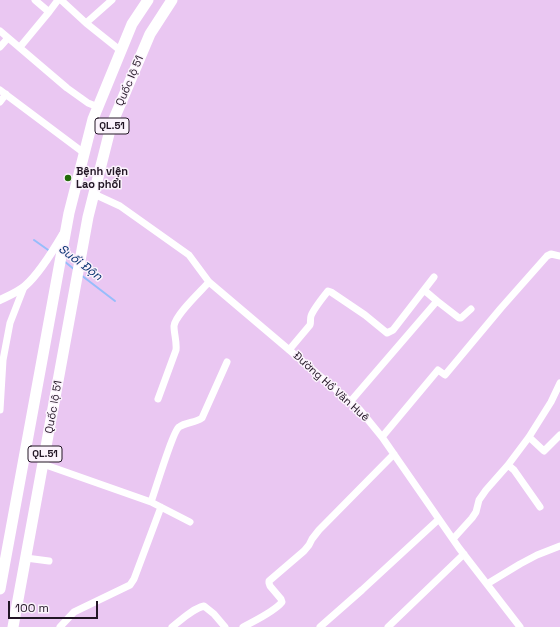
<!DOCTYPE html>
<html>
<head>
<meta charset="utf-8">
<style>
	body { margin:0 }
	#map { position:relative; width:560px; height:627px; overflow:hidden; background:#eac7f2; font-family:"Space Grotesk",sans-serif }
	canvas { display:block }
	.scale { position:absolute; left:8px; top:601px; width:90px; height:18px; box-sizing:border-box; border:2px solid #221625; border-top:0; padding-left:5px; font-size:12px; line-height:14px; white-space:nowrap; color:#221625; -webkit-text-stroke:3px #fbf3fc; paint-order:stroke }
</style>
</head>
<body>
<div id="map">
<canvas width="560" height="627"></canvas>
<div class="scale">100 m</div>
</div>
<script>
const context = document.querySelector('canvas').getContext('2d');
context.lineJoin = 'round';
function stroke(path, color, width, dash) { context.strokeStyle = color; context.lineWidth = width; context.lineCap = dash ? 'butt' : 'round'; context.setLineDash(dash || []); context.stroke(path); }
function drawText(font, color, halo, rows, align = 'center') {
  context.font = font + ' "Space Grotesk",sans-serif'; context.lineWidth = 3; context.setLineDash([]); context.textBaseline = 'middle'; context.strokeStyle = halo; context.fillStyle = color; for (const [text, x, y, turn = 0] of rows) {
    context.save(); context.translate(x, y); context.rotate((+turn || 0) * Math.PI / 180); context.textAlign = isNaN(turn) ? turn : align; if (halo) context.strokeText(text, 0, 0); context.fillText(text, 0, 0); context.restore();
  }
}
stroke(new Path2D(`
	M34 240 51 252
	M64 261 75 270
	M81 275 115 301`), '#96bdfb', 2);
stroke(new Path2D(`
	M35 0 49 12 58 0
	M61 0 86 23 121 51
	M86 23 112 0
	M0 31 67 88 88 103 98 107
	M0 47 8 38
	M20 47 49 12
	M0 90 84 153
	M0 102 6 94
	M94 194 120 206 189 255 209 282 360 410 382 437 459 548 520 627
	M424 290 437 301 459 318H461L471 309
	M289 350 310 325C311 322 310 319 311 316 313 310 324 296 328 291L331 292 365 315 387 333 393 330 434 277
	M158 399 176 350C177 342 174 334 174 326 175 315 201 291 209 282
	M350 402 437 301
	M0 410 3 360 10 323 24 287
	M382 437 438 370 445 375 501 308 547 256 551 254 560 256
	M529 437 544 451 560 435
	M43 464 151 502 190 522
	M508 465 514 470 540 507
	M151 502C155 491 173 431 179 427 186 422 195 423 202 418L227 362
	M453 539 472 518 476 512 479 500 486 490 508 465 529 437 551 402 560 383
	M26 558 49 561
	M487 584 520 564 537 555 560 546
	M60 627 74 612 130 585 134 579 161 507
	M172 627C181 620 192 609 204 606L214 614 225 627
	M243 627C254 621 274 612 282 602L281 599 270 586 269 583V581L304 551 309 545 312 539 319 530 394 454
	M320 627 362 590 439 519
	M388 627 464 554`), '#fff', 7);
stroke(new Path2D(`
	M0 300C8 296 18 292 25 286 39 274 53 251 63 234`), '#fff', 8);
stroke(new Path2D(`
	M0 589 69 213 93 119 132 24 148 0
	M13 627 88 217 111 126 150 34 172 0`), '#fff', 11);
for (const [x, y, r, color] of [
	[68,178,4,"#226b09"]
]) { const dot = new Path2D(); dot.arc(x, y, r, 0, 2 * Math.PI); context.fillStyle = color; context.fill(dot); stroke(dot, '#fbf3fc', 1.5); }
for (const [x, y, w] of [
	[112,126,34],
	[45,454,34]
]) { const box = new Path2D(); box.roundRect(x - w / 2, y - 8, w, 16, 3); context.fillStyle = '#fbf3fc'; context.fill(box); stroke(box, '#221625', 1); }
drawText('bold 10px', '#221625', null, [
	["QL.51",112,126],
	["QL.51",45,454]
]);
drawText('11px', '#221625', '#fbf3fc', [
	["Quốc lộ 51",130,81,-67],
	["Đường Hồ Văn Huê",331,387,42],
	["Quốc lộ 51",54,407,-80]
]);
drawText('bold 11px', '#221625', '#fbf3fc', [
	["Bệnh viện",76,172],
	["Lao phổi",76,185]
], 'left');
drawText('italic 12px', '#042e6f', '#fbf3fc', [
	["Suối Độn",80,263,37]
]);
</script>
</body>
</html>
